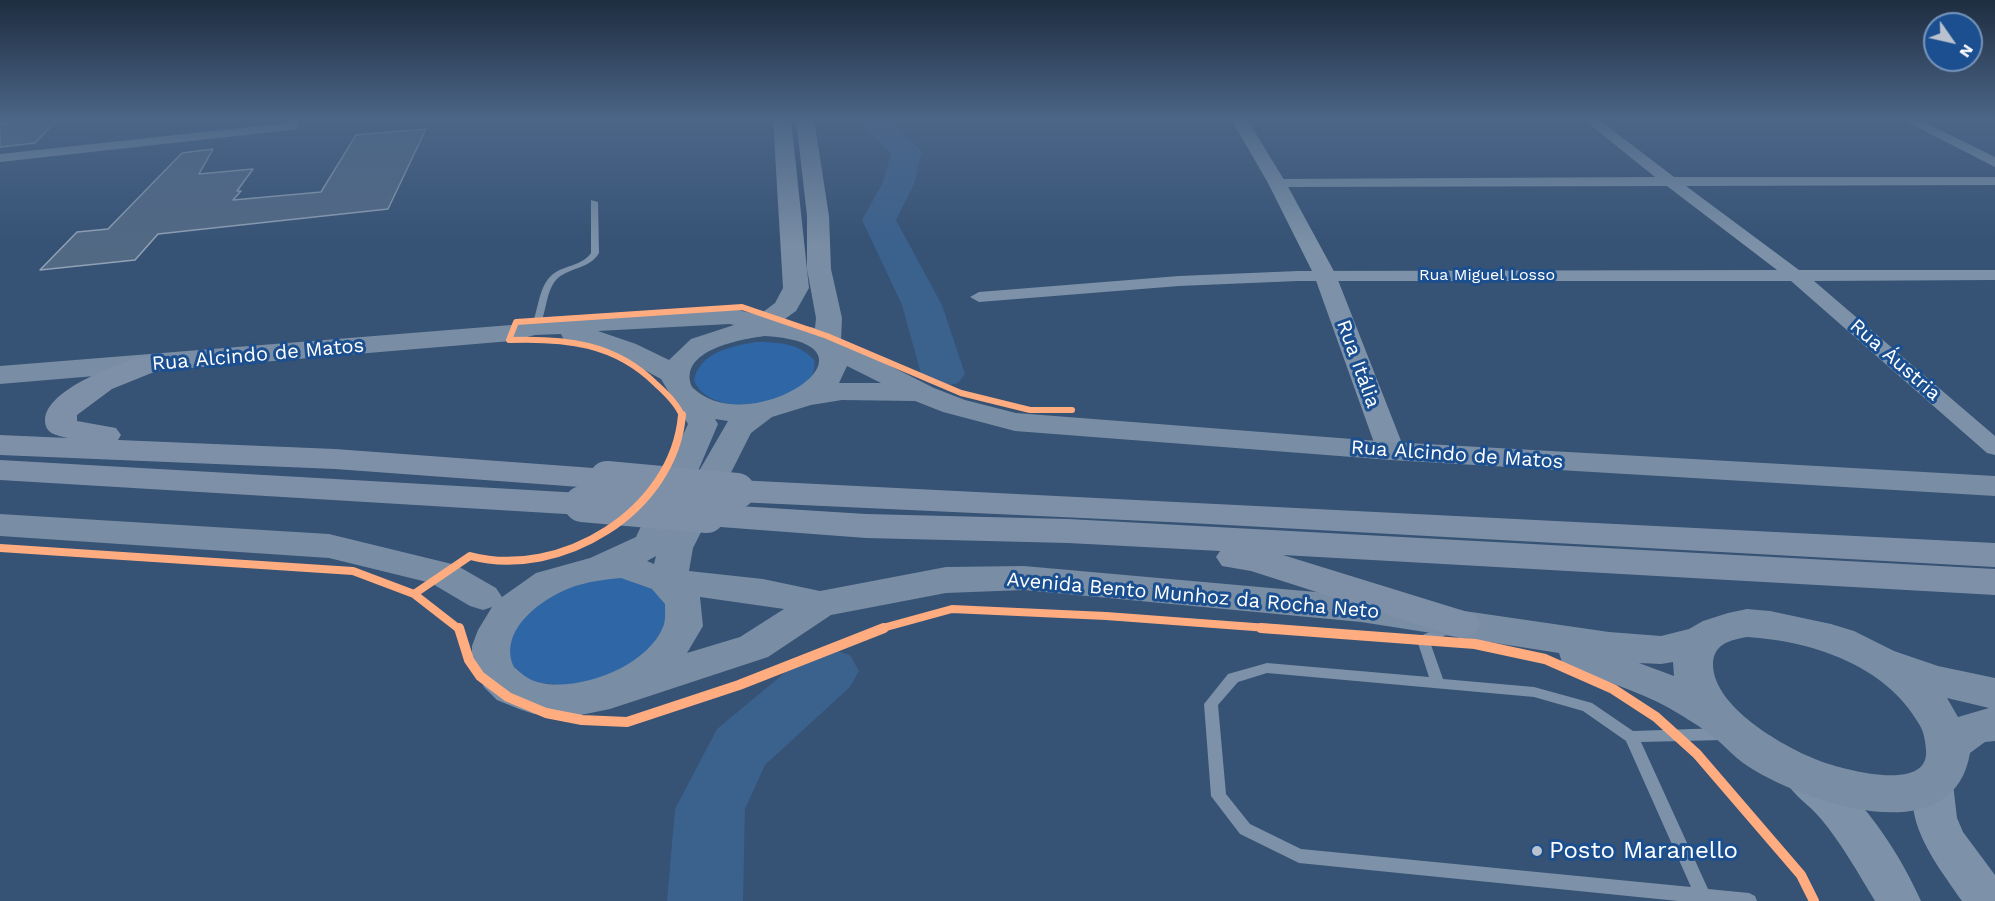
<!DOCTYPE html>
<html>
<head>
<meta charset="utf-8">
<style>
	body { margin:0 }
	#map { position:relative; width:1995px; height:901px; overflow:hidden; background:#365274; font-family:"Work Sans",sans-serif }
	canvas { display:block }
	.north { position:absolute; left:1923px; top:12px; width:60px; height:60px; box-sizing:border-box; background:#1b4f8f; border:2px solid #7695bc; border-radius:50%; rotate:124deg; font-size:16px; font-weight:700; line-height:24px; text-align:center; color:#fff }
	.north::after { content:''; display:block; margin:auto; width:21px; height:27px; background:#b9c2ce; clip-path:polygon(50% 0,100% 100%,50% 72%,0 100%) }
</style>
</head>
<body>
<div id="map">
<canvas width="1995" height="901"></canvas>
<div class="north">N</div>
</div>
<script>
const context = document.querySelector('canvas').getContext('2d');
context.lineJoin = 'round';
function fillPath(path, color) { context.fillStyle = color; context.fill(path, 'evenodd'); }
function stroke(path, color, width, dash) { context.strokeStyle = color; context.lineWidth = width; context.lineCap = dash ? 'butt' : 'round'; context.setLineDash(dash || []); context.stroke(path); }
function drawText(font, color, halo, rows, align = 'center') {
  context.font = font + ' "Work Sans",sans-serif'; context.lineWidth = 6; context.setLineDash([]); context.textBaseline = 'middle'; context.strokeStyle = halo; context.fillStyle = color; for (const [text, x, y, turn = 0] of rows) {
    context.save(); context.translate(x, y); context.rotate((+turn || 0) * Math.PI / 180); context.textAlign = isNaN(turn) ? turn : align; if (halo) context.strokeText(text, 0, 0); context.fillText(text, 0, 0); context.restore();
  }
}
fillPath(new Path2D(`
	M756 342C778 342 799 343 814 360 823 403 710 425 694 380 700 352 732 346 756 342Z
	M619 577 655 590 664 601 669 614 666 628 646 658 580 687 532 682 517 672 508 657V640L531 607 573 583Z`), '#2f66a5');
fillPath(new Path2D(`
	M857 119H888L922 152 914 184 896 220 942 305 965 374 958 383 943 387 928 383 921 374 902 305 862 220 882 184 891 154Z
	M828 648 850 655 859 671 850 687 765 765 745 809 743 901H667L675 809 717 729 806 655Z`), '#3b618d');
const building = new Path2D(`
	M58 119 35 143 0 147V124Z
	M426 129 388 209 158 234 135 260 40 270 77 232 108 229 182 153 213 149 199 174 253 169 237 191H241L233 200 321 192 356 135Z`);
fillPath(building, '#526984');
stroke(building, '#92a2b6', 1.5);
fillPath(new Path2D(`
	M591 200 598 202 599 253C589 270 568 267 556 280 545 293 547 314 538 329H532L531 327C539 310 538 286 553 274 565 265 582 266 591 253Z
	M1448 624 1453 626 1454 629 1453 632 1430 642 1443 679 1534 687 1592 703 1633 731 1723 728 1728 730 1730 734 1728 738 1723 740 1641 742 1708 889 1749 893 1755 896 1757 901H1678L1299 863 1240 834 1214 800 1211 796 1204 704 1228 674 1267 663 1429 677 1417 640 1418 637ZM1267 673 1534 697 1583 711 1626 741 1691 887 1301 849 1250 824 1226 794 1218 705 1238 682Z`), '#7d92a8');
fillPath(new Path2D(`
	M288 119H302L296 129 291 130 0 162V154L286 123Z
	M1583 119H1598L1674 177H1995V185L1686 186 1799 270H1995V280L1814 281 1995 436V455L1987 453 1791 281H1298L1179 286 979 302 970 297 979 292 1179 276 1298 271 1777 270 1667 186 1277 187 1270 183 1277 179 1655 177Z
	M1901 119H1918L1995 157V167Z`), '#7d92a8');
fillPath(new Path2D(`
	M1231 119H1247L1286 183 1336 275 1405 451 1401 457 1391 460 1381 457 1377 451 1314 275 1268 183Z
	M1804 761C1853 778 1901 855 1921 901H1875C1858 873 1842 844 1821 819 1809 804 1793 796 1784 778L1790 766Z
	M1933 767 1947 772 1953 784 1957 818 1963 832 1995 875V901H1962C1938 866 1897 816 1919 772Z`), '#7d92a8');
fillPath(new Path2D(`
	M773 119H791L809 288 796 311 782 321 815 328 816 318 807 269V216L796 119H814L829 216 831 269 842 318 841 341 934 388 965 400 1016 413 1391 442 1995 476V496L1391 460 1015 431 943 412 915 401 842 400 811 405 772 417 751 433 693 548 689 571 763 579 820 591 946 567 1024 566 1361 596 1609 632 1661 636 1689 629 1703 621 1728 613 1747 609 1770 611 1831 624 1854 631 1894 651 1938 666 1995 678V741L1985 742 1970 753C1953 855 1804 802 1749 767 1733 757 1722 742 1707 732 1696 724 1681 715 1669 708 1637 690 1597 679 1563 665L1559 653 1361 622 1024 590 946 593 831 615 768 657 610 709 571 717 534 714 519 709 497 700 484 687 472 662V646L478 630 492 607 483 610 470 606 431 583 329 558 0 536V514L329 534 456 565 496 588 502 597 536 573 590 558 636 537 688 424 661 379 617 355 564 340 561 334 535 335 511 341 0 384V366L511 325 535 319 730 308 759 315 775 303 783 288ZM730 324 734 325 691 339 669 360 636 344 598 331ZM765 336C899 344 749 444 692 387 677 350 742 339 765 336ZM847 366 881 383H839ZM715 419 728 421 695 478 718 424ZM656 556 654 564 647 561ZM621 578 652 589 665 604C665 611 666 621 663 627 647 667 577 693 537 682 527 679 521 673 514 667 496 628 549 593 579 585 593 581 607 579 621 578ZM700 597 784 609 740 637 687 653 703 626ZM1747 637C1810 641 1885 664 1919 724 1924 732 1925 740 1926 750 1930 795 1836 768 1815 759 1781 745 1714 707 1713 665 1713 644 1730 640 1747 637ZM1673 662 1674 676 1639 663 1661 664ZM1947 698 1989 708 1958 717Z`), '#798da4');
fillPath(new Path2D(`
	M149 355 159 358 164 364 159 370 112 389 77 415V421L116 428 121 435 118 440 335 449 607 469 619 472 624 479 619 486 607 489 335 469 0 455V435L68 438C56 435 45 434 45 420 46 388 123 362 149 355Z
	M0 460 582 493 594 496 600 504 594 512 582 515 0 480Z
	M737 480 1995 543V567L1190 523 737 502 725 499 720 491 725 483Z
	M707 504 866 514 1068 519 1995 569V595L1283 555 1474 614 1480 624 1474 634 1460 638 1251 571 1222 566 1216 557 1220 551 1068 543 866 538 707 526 694 523 689 515 694 507Z`), '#7e90a7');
stroke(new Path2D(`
	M607 479 737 491
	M582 504 707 515`), '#7e90a7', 36);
stroke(new Path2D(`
	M682 416C678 405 665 392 656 384 615 343 565 338 509 340L516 322 742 307 827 336 961 393 1030 410H1072`), '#ffac80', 6);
stroke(new Path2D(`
	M0 548 353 571 414 594 459 629
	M414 594 470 556C560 580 674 511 682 415
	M879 629 952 609 1106 616 1281 629`), '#ffac80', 8);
stroke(new Path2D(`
	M459 628 469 660 480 676 508 697 546 713 582 720 627 722 739 685 884 628
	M1261 628 1475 644 1545 659 1613 689 1656 717 1697 754 1801 875 1814 901`), '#ffac80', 10);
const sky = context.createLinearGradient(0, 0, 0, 245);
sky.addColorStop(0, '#1e2d40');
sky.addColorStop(0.49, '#4c6688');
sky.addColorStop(1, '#4c668800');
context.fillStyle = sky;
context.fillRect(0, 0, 1995, 245);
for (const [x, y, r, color] of [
	[1537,851,6,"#b9c2ce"]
]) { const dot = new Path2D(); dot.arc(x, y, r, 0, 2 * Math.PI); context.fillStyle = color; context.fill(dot); stroke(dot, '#1b4f8f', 2); }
drawText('16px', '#fff', '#1b4f8f', [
	["Rua Miguel Losso",1487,275]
]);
drawText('20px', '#fff', '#1b4f8f', [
	["Rua Alcindo de Matos",258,355,-5],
	["Rua Áustria",1895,360,41],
	["Rua Itália",1358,364,70],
	["Rua Alcindo de Matos",1457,455,4],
	["Avenida Bento Munhoz da Rocha Neto",1193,596,5]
]);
drawText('24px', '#fff', '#1b4f8f', [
	["Posto Maranello",1549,851]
], 'left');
</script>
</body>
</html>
